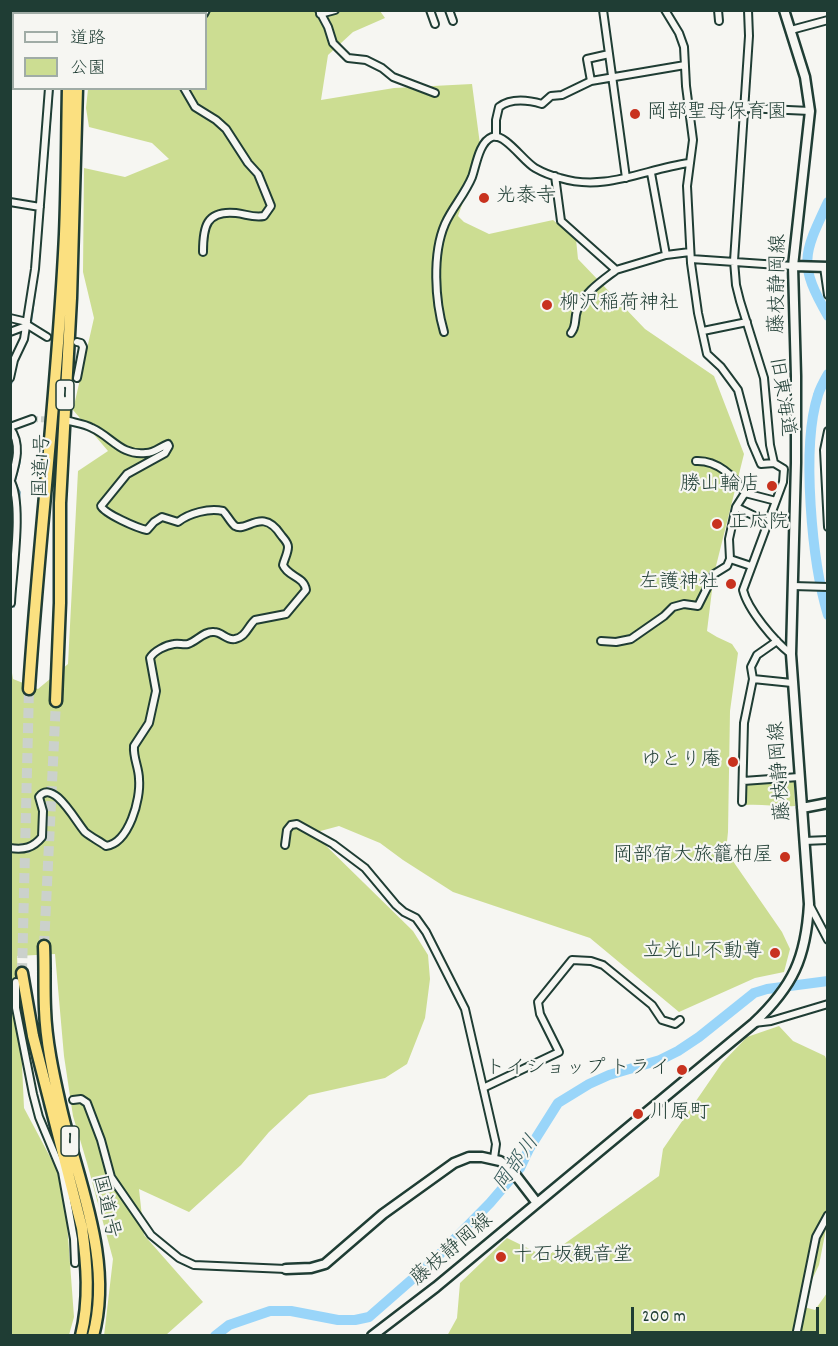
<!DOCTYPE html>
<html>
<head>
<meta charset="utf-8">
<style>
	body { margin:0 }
	#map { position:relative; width:838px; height:1346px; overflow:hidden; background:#f6f6f2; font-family:Dekko,"Klee One",sans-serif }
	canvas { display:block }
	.frame { position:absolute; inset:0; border:12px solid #1f3d34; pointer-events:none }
	.legend { position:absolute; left:12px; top:12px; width:195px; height:78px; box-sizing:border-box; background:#f6f6f2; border:2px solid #a0aca6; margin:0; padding:8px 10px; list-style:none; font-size:18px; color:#1f3d34 }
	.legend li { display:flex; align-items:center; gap:12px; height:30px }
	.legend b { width:30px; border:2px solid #a0aca6 }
	.scale { position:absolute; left:631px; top:1307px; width:188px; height:27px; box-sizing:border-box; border:3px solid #1f3d34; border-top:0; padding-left:8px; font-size:18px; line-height:21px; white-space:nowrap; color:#1f3d34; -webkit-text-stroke:4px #f6f6f2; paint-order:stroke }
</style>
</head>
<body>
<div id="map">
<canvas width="838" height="1346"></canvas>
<div class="frame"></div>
<ul class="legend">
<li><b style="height:8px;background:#f6f6f2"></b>道路</li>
<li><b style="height:16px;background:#ccdd92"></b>公園</li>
</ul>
<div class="scale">200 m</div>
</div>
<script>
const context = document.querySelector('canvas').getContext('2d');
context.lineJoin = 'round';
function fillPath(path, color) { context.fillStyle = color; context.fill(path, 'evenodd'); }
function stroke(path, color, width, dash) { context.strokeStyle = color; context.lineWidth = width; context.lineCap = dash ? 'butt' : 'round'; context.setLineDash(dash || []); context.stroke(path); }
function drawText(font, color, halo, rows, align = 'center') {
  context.font = font + ' Dekko,"Klee One",sans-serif'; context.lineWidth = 4.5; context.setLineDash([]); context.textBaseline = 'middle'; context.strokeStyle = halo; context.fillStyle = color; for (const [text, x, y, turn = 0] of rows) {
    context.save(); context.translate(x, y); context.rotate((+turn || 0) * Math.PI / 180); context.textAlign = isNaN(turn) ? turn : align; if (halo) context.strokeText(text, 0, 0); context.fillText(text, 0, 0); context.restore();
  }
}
fillPath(new Path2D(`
	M95 11H380L385 18 353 32 328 55 321 100 394 88 472 84 481 152 458 216 464 222 489 234 553 220 576 239 578 259 645 329 714 376 744 454 714 574 707 631 717 637 732 644 738 653 730 711 728 832 726 851 782 932 790 949 784 972 755 978 679 1012 590 938 453 892 403 860 380 843 339 826 313 833 413 931 428 955 430 979 425 1018 407 1064 385 1078 309 1095 269 1132 241 1165 189 1212 139 1189 144 1235 203 1302 166 1335 104 1336 113 1259 87 1163 73 1116 64 1056 55 954 17 956 24 1108 64 1183 74 1317 69 1335H11L10 661 13 679 38 689 68 664 78 471 108 451 73 410 94 318 83 272 84 168 125 177 169 159 152 143 89 127 86 108 88 89 206 88V14L95 13Z
	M794 781 795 806C778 807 763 804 746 805L744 784Z
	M779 1026 793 1041 825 1056 828 1064 827 1224 819 1265 806 1292 804 1307 815 1310 827 1293V1335L447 1336 457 1318 460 1283 507 1238 546 1257 659 1176 663 1149 722 1063 747 1037Z`), '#ccdd92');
stroke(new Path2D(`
	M53 14 54 10
	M31 325 39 263 53 88
	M10 389 13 378
	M15 428 19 440
	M19 507 20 492 15 482 20 462V451
	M14 607V596`), '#6898aa', 1.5);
stroke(new Path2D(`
	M828 202C803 255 798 264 828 316
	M828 374C824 381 820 388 818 395 801 447 812 563 828 615
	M215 1336 229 1325 270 1311H291L338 1320H355L369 1317 433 1261 490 1203 520 1168 529 1149 558 1103 589 1084 609 1075 660 1060 678 1051 699 1037 754 993 767 989 828 981`), '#99d5f9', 10);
stroke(new Path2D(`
	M32 419 65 420
	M43 1107 73 1100`), '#cbd1cc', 6, [6, 3]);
stroke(new Path2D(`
	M44 946 56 701
	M22 973 29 689`), '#cbd1cc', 10, [10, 5]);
const street = new Path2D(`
	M319 10 328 27 333 43 348 58 366 60 382 68 393 77 435 93
	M430 10 435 24
	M449 10 453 21
	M603 10 626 178
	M665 10 679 33 684 47 686 86 693 140 687 186 691 263 698 313 707 354 721 367 738 390 752 443 761 464 774 463
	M718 10 719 21
	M748 10 749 36 734 261 736 285 740 301 764 378 770 445 774 463 784 469 783 482 743 590C748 610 774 641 791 654
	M49 14V10
	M204 14 206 10
	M320 14 335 10
	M791 30 828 20
	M10 32 14 31
	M591 81 587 59 609 54
	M184 88 195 107 216 120 226 129 248 163 258 174 271 206 264 216C253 218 246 214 236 213 206 210 203 227 203 252
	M744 108 810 111
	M496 137V120L499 107C511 98 528 100 542 104L551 96 562 95 591 81 685 65
	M651 173 666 255
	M555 176 561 221 616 270 666 255 690 252
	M10 202 40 207
	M691 259 793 266
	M824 267 828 295
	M10 318 27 322
	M26 324 47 337
	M703 331 747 322
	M10 332 26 326
	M444 332C435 301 432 254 445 224 452 208 465 194 472 177 476 166 479 142 492 137 505 133 523 161 535 168 542 172 552 176 560 178 605 192 645 169 689 163
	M571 333C577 326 574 319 577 311 583 293 603 280 616 270
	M10 378 14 360 24 339 35 269 49 88
	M77 378 83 347 81 343 77 342
	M10 427 32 419
	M10 428C22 444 16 463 11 480
	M828 431 824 450 828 527
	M10 480C24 502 12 575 11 603
	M745 493 776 501
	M736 507 767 522
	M730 559 751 566
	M793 586 828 587
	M601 641 616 642 631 639 664 616 673 607 684 604 698 606 714 574 727 566 730 559 729 539 736 507 745 493C734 476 717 460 696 461
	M753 679 792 683
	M743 781 799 777
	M742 802 744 723 753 679 751 667 757 655 777 641
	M804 841 828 840
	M285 845 287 830 291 825 297 824 333 844 365 868 396 905 404 912 416 918 426 932 465 1009 496 1144 494 1158
	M10 848C24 850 33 848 42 837L43 811 39 797C53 778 76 822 85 832 91 837 99 841 106 846 129 843 141 799 139 779 139 768 133 758 134 746L149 723 156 691 150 658C154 651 166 645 174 644 179 643 183 645 188 644 197 641 204 631 214 632 222 632 227 641 235 639 246 637 248 626 255 620L286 614 306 590C304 576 288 577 283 565 284 560 288 553 288 547 288 542 283 538 281 535 262 506 247 533 235 526 231 523 227 515 223 511 209 508 189 513 178 522L162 517 154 522 147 530C137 528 105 514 101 506L127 474 165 453 169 446 168 444C160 447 154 453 146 453 121 456 112 437 92 428 85 424 77 423 69 421
	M809 904 828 940
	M16 982V1008L33 1094 39 1117 62 1172 74 1239 75 1263
	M754 1023 771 1021 828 1004
	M483 1088 559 1052 540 1014 538 1002 572 960 591 961 603 965 652 1005 662 1020 675 1024 680 1020
	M73 1100 81 1099 87 1103 101 1140 111 1177 151 1235 179 1258 194 1265 286 1269
	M796 1336 816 1237 828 1215`);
const secondary = new Path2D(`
	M793 266 828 267
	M802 808 828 803
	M286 1269 311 1268 325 1264 383 1214 454 1163 469 1157H482L500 1161 510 1168 537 1203
	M372 1336 436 1287 754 1023C793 986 806 958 809 904L791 654 796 463V376L793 266 810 111 805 77 784 10`);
const highway = new Path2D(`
	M70 14V10
	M79 14V10
	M29 689C39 537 58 386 65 234 67 186 67 137 68 88
	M56 701 60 603V503L71 298 77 88
	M44 946C45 967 44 988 45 1009 46 1041 53 1073 60 1104 76 1178 114 1258 93 1336
	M22 973 33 1036 82 1228C87 1264 90 1300 81 1336`);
stroke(street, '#1f3d34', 10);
stroke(secondary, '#1f3d34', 13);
stroke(highway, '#1f3d34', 15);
stroke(street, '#f6f6f2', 6);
stroke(secondary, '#f6f6f2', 8);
stroke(highway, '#fbe080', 10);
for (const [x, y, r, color] of [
	[635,114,6,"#c8321e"],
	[484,198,6,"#c8321e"],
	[547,305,6,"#c8321e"],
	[772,486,6,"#c8321e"],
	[717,524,6,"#c8321e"],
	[731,584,6,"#c8321e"],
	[733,762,6,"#c8321e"],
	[785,857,6,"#c8321e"],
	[775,953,6,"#c8321e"],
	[682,1070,6,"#c8321e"],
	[638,1114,6,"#c8321e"],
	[501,1257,6,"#c8321e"]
]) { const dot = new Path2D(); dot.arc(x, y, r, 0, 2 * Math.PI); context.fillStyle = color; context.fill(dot); stroke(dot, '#f6f6f2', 2); }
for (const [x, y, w] of [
	[65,395,18],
	[70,1141,18]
]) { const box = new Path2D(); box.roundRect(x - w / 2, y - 15, w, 30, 4.5); context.fillStyle = '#f6f6f2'; context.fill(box); stroke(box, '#1f3d34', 1.5); }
drawText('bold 18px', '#1f3d34', null, [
	["1",65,395],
	["1",70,1141]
]);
drawText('20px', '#1f3d34', '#f6f6f2', [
	["岡部聖母保育園",647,114],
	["光泰寺",496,198],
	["柳沢稲荷神社",559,305],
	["勝山輪店",760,486,"right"],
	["正応院",729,524],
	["左護神社",719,584,"right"],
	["ゆとり庵",721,762,"right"],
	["岡部宿大旅籠柏屋",773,857,"right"],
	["立光山不動尊",763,953,"right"],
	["トイショップ トライ",670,1070,"right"],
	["川原町",650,1114],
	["十石坂観音堂",513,1257]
], 'left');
drawText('20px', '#1f3d34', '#f6f6f2', [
	["藤枝静岡線",780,284,-89],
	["旧東海道",780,397,81],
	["国道1号",44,466,-88],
	["藤枝静岡線",782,771,-94],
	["国道1号",104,1207,77],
	["藤枝静岡線",453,1251,-40]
]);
drawText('italic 21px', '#375b5b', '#f6f6f2', [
	["岡部川",518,1165,-55]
]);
</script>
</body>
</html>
